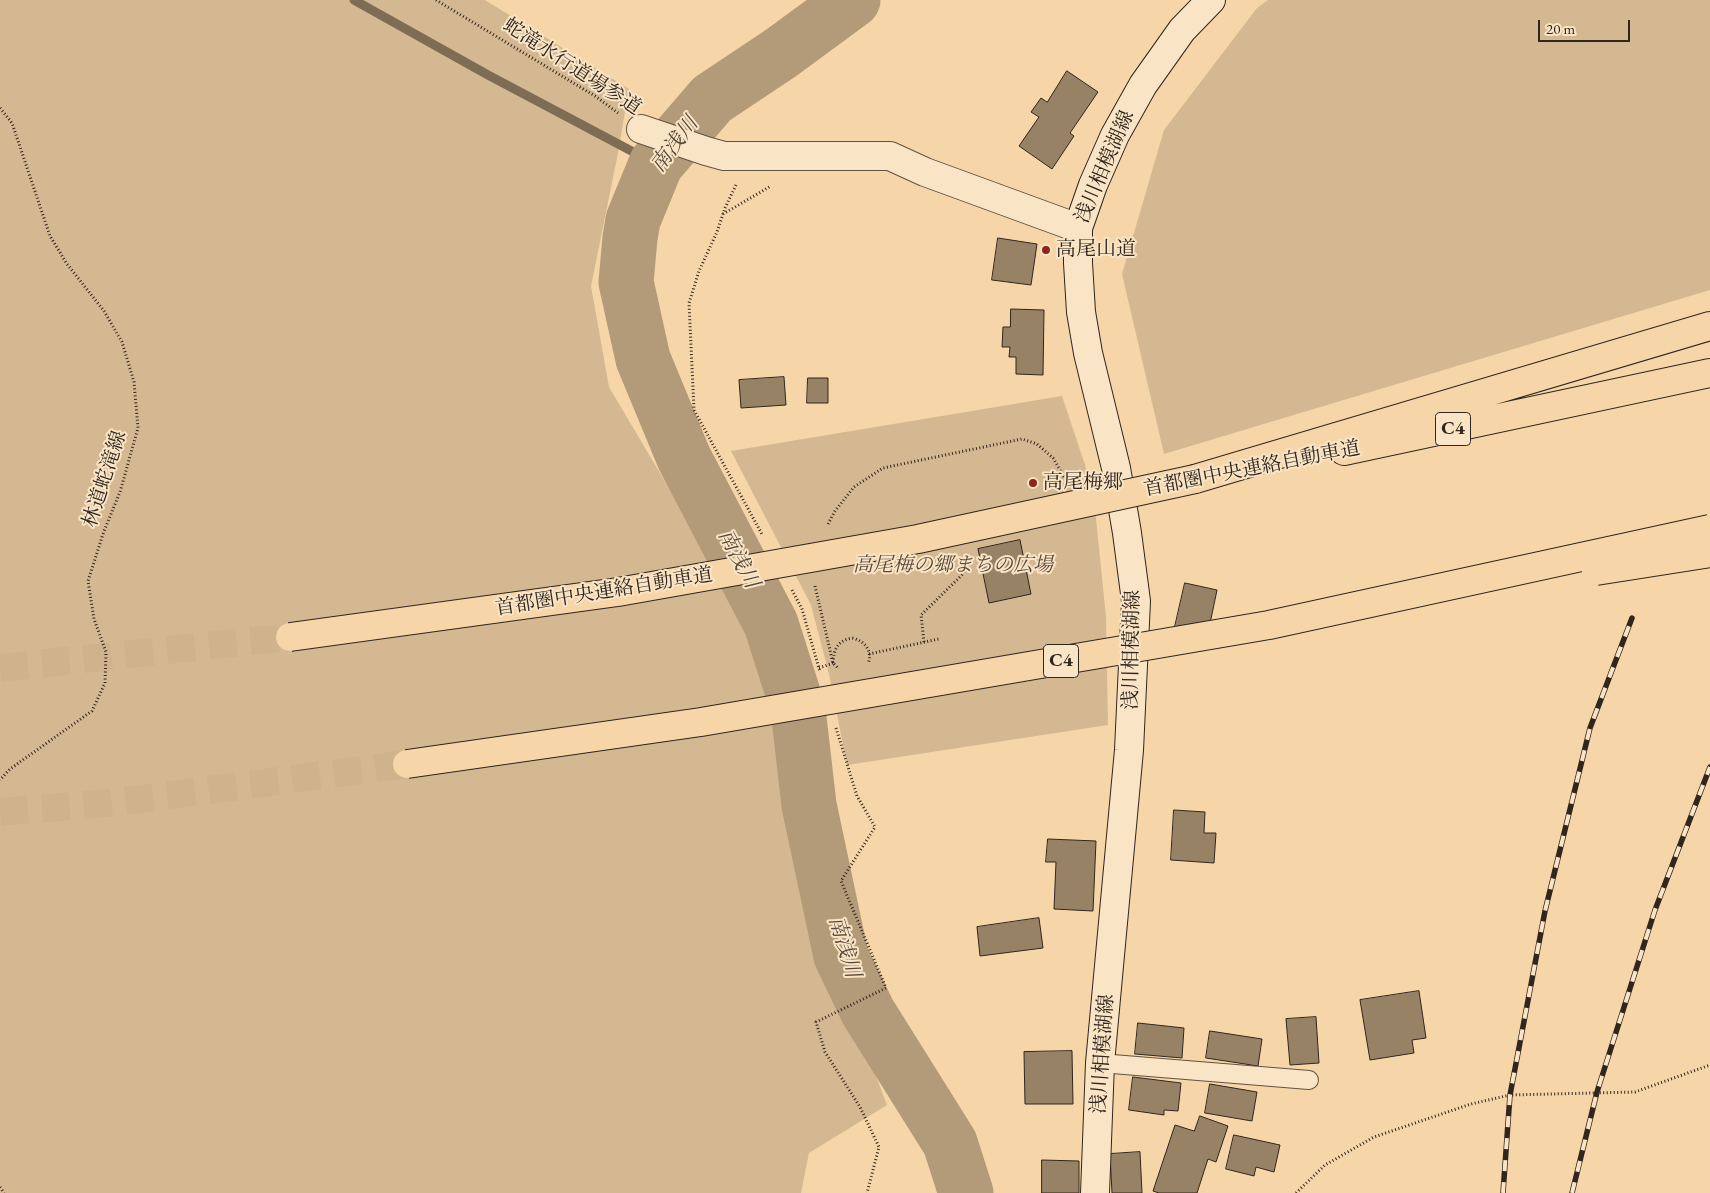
<!DOCTYPE html>
<html>
<head>
<meta charset="utf-8">
<style>
	body { margin:0 }
	#map { position:relative; width:1710px; height:1193px; overflow:hidden; background:#f6d6a8; font-family:"EB Garamond",serif }
	canvas { display:block }
	.scale { position:absolute; left:1538px; top:20px; width:92px; height:22px; box-sizing:border-box; border:2px solid #30261e; border-top:0; padding-left:6px; font-size:15px; line-height:18px; white-space:nowrap; color:#30261e; -webkit-text-stroke:4px #f9e4c6; paint-order:stroke }
</style>
</head>
<body>
<div id="map">
<canvas width="1710" height="1193"></canvas>
<div class="scale">20 m</div>
</div>
<script>
const context = document.querySelector('canvas').getContext('2d');
context.lineJoin = 'round';
function fillPath(path, color) { context.fillStyle = color; context.fill(path, 'evenodd'); }
function stroke(path, color, width, dash) { context.strokeStyle = color; context.lineWidth = width; context.lineCap = dash ? 'butt' : 'round'; context.setLineDash(dash || []); context.stroke(path); }
function drawText(font, color, halo, rows, align = 'center') {
  context.font = font + ' "EB Garamond","Noto Serif JP",serif'; context.lineWidth = 4; context.setLineDash([]); context.textBaseline = 'middle'; context.strokeStyle = halo; context.fillStyle = color; for (const [text, x, y, turn = 0] of rows) {
    context.save(); context.translate(x, y); context.rotate((+turn || 0) * Math.PI / 180); context.textAlign = isNaN(turn) ? turn : align; if (halo) context.strokeText(text, 0, 0); context.fillText(text, 0, 0); context.restore();
  }
}
fillPath(new Path2D(`
	M0 0H485L629 89 617 158 591 286 609 387 686 517 773 677 795 866 887 1105 809 1153 801 1193H0Z
	M1268 0H1710V290L1164 454 1122 274 1164 130 1257 8Z
	M1062 396 1093 489 1106 617 1108 725 847 765 829 674 811 605 731 451Z`), '#d4b891');
stroke(new Path2D(`
	M354 0 488 75 656 164`), '#7f6c55', 9);
stroke(new Path2D(`
	M853 0 781 53 712 99 656 164 633 220 630 238 626 282 643 359 684 458 771 624 798 709 809 805 841 956 868 1012 950 1143 966 1193`), '#b39a79', 55);
const building = new Path2D(`
	M1067 71 1098 92 1070 133 1074 136 1052 169 1019 146 1039 117 1031 112 1041 98 1047 102Z
	M998 238 1037 244 1031 285 992 280Z
	M1011 309 1044 310 1043 375 1016 374V357H1009L1010 347H1002L1003 327H1010Z
	M784 377 786 405 741 408 739 380Z
	M808 378H828V403H807Z
	M1020 540 1031 594 989 603 978 549Z
	M1185 583 1217 590 1207 638 1174 631Z
	M1174 810 1205 812 1204 833H1216L1214 863 1171 860Z
	M1048 839 1096 841 1093 911 1054 909 1056 862H1046Z
	M1039 918 1043 948 980 956 977 927Z
	M1419 991 1426 1038 1412 1040 1414 1053 1370 1060 1360 1000Z
	M1316 1017 1319 1063 1290 1065 1286 1019Z
	M1138 1023 1184 1028 1182 1058 1135 1054Z
	M1210 1031 1262 1039 1258 1066 1206 1058Z
	M1072 1051 1073 1104H1025L1024 1052Z
	M1133 1077 1181 1083 1178 1111 1164 1110V1115L1129 1110Z
	M1210 1084 1257 1092 1252 1121 1205 1113Z
	M1200 1116 1228 1126 1216 1162 1208 1159 1197 1193H1159L1153 1191 1175 1125 1194 1131Z
	M1234 1135 1280 1145 1274 1172 1256 1167 1254 1176 1226 1169Z
	M1140 1152 1142 1193H1112L1110 1154Z
	M1042 1160 1079 1161V1193H1042Z`);
fillPath(building, '#978266');
stroke(building, '#30261e', 1);
stroke(new Path2D(`
	M0 668 290 637
	M0 812 119 802 407 764`), '#ceb38c', 28, [28, 14]);
const service = new Path2D(`
	M1100 1063 1309 1080`);
const minor = new Path2D(`
	M641 129 706 151 724 156H890L925 172 1078 228`);
const secondary = new Path2D(`
	M1095 1193 1100 1063 1129 750 1136 601 1127 533 1116 468 1088 353 1081 312 1078 263V228L1093 185 1115 135 1143 85 1182 30 1211 0`);
const motorway = new Path2D(`
	M1344 451 1710 373
	M1195 479 1710 326`);
stroke(service, '#625240', 20);
stroke(minor, '#625240', 30);
stroke(secondary, '#30261e', 30);
stroke(motorway, '#30261e', 30);
stroke(new Path2D(`
	M436 0 595 96 618 113
	M0 108 12 123 50 236 67 264 104 311 122 342 134 382 138 428 120 492 104 531 88 581 94 619 106 652 105 683 92 711 10 769 0 780
	M736 185 725 208 717 232 699 271 689 303 694 410 763 536
	M723 214 771 186
	M828 524 835 511 854 487 883 468 1022 439 1037 444 1053 458 1064 477
	M815 586 833 663 838 668
	M792 590 802 609 820 672
	M924 642 921 615 964 573 962 559
	M869 654 939 639
	M833 663C834 649 837 641 852 638 865 641 873 651 868 664
	M819 668 833 663
	M836 728 857 796 875 827 841 881 886 988 816 1022 825 1052 860 1107 879 1147 867 1193
	M0 1187 4 1193
	M1296 1193 1325 1165 1374 1137 1471 1104 1510 1095 1635 1092 1710 1065`), '#30261e', 3, [1, 2.5]);
stroke(service, '#f9e4c6', 18);
stroke(minor, '#f9e4c6', 28);
stroke(secondary, '#f9e4c6', 28);
stroke(motorway, '#f6d6a8', 28);
const rail = new Path2D(`
	M1503 1193 1510 1095 1545 911 1590 728 1632 618
	M1572 1193 1597 1092 1655 910 1710 767`);
stroke(rail, '#30261e', 5.5);
stroke(rail, '#f9e4c6', 4, [11]);
const motorwayBridge = new Path2D(`
	M1596 571 1710 553
	M290 637 618 592 918 539 1195 479
	M407 764 701 722 1269 625 1710 529`);
stroke(motorwayBridge, '#30261e', 30, []);
stroke(motorwayBridge, '#f6d6a8', 28);
for (const [x, y, r, color] of [
	[1046,250,5,"#8f2418"],
	[1033,483,5,"#8f2418"]
]) { const dot = new Path2D(); dot.arc(x, y, r, 0, 2 * Math.PI); context.fillStyle = color; context.fill(dot); stroke(dot, '#f9e4c6', 2); }
for (const [x, y, w] of [
	[1453,429,35],
	[1061,661,35]
]) { const box = new Path2D(); box.roundRect(x - w / 2, y - 16.5, w, 33, 4); context.fillStyle = '#f9e4c6'; context.fill(box); stroke(box, '#30261e', 1); }
drawText('bold 19px', '#30261e', null, [
	["C4",1453,429],
	["C4",1061,661]
]);
drawText('20px', '#30261e', '#f9e4c6', [
	["蛇滝水行道場参道",572,67,33],
	["浅川相模湖線",1105,167,-67],
	["首都圏中央連絡自動車道",1252,469,-11],
	["林道蛇滝線",105,479,-72],
	["首都圏中央連絡自動車道",604,592,-9],
	["浅川相模湖線",1132,650,-89],
	["浅川相模湖線",1103,1054,-86]
]);
drawText('20px', '#30261e', '#f9e4c6', [
	["高尾山道",1056,250],
	["高尾梅郷",1043,483]
], 'left');
drawText('italic 20px', '#594a3b', '#f9e4c6', [
	["高尾梅の郷まちの広場",953,566]
]);
drawText('italic 21px', '#574939', '#f9e4c6', [
	["南浅川",675,145,-53],
	["南浅川",738,559,62],
	["南浅川",844,947,73]
]);
</script>
</body>
</html>
